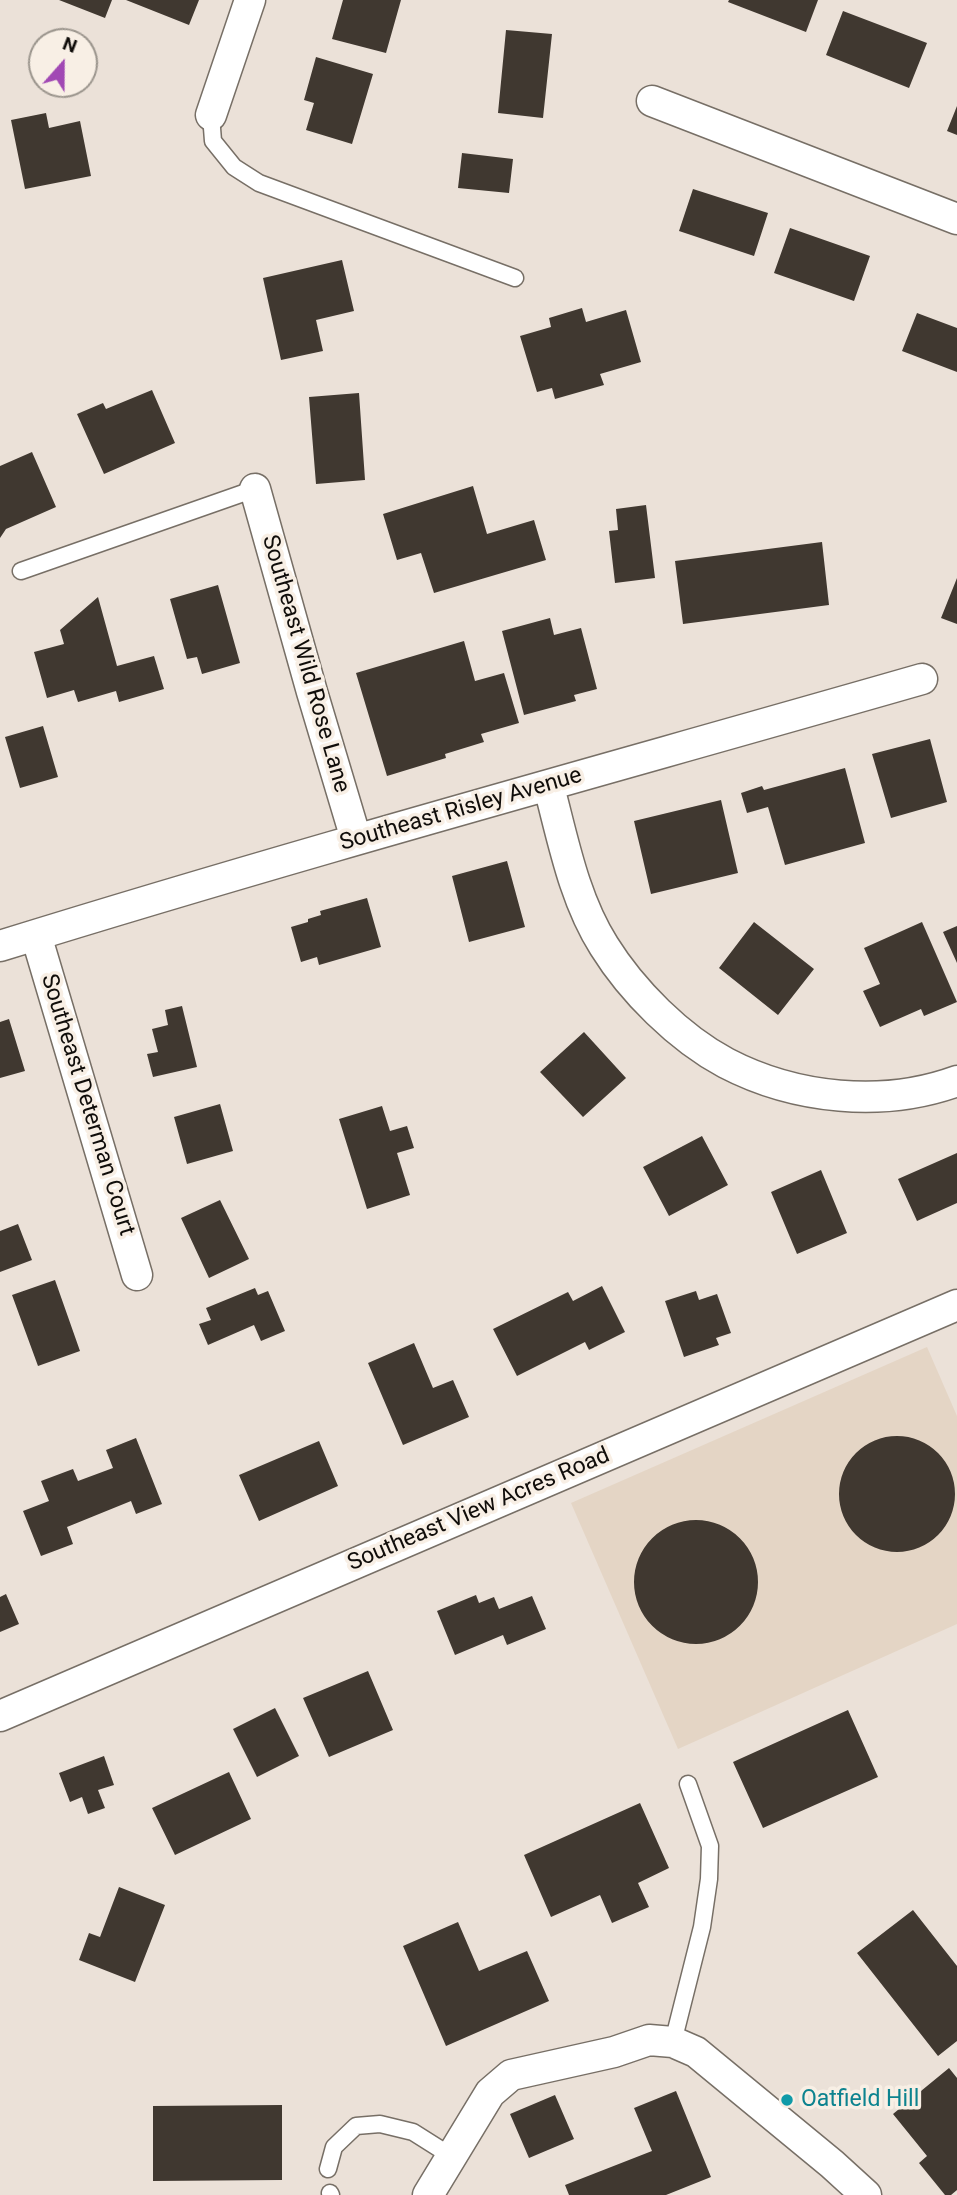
<!DOCTYPE html>
<html>
<head>
<meta charset="utf-8">
<style>
	body { margin:0 }
	#map { position:relative; width:957px; height:2195px; overflow:hidden; background:#ebe1d8; font-family:Roboto,sans-serif }
	canvas { display:block }
	.north { position:absolute; left:28px; top:28px; width:70px; height:70px; box-sizing:border-box; background:#f8efe5; border:2px solid #9b958d; border-radius:50%; rotate:21deg; font-size:19px; font-weight:700; line-height:28px; text-align:center; color:#100d0a }
	.north::after { content:''; display:block; margin:auto; width:24px; height:32px; background:#a148b4; clip-path:polygon(50% 0,100% 100%,50% 72%,0 100%) }
</style>
</head>
<body>
<div id="map">
<canvas width="957" height="2195"></canvas>
<div class="north">N</div>
</div>
<script>
const context = document.querySelector('canvas').getContext('2d');
context.lineJoin = 'round';
function fillPath(path, color) { context.fillStyle = color; context.fill(path, 'evenodd'); }
function stroke(path, color, width, dash) { context.strokeStyle = color; context.lineWidth = width; context.lineCap = dash ? 'butt' : 'round'; context.setLineDash(dash || []); context.stroke(path); }
function drawText(font, color, halo, rows, align = 'center') {
  context.font = font + ' Roboto,sans-serif'; context.lineWidth = 7; context.setLineDash([]); context.textBaseline = 'middle'; context.strokeStyle = halo; context.fillStyle = color; for (const [text, x, y, turn = 0] of rows) {
    context.save(); context.translate(x, y); context.rotate((+turn || 0) * Math.PI / 180); context.textAlign = isNaN(turn) ? turn : align; if (halo) context.strokeText(text, 0, 0); context.fillText(text, 0, 0); context.restore();
  }
}
fillPath(new Path2D(`
	M927 1347 957 1416V1624L678 1749 571 1503Z`), '#e4d5c5');
fillPath(new Path2D(`
	M59 0H112L105 18Z
	M126 0H199L189 25Z
	M343 0H401L386 53 332 39Z
	M729 0H818L806 32 728 2Z
	M843 11 927 43 909 88 826 55Z
	M506 30 552 34 543 118 498 113Z
	M316 57 373 74 352 144 306 130 314 103 304 100Z
	M957 106V135L947 131Z
	M46 113 49 128 80 121 91 176 25 189 11 120Z
	M462 153 513 159 509 193 458 188Z
	M693 189 768 213 754 256 679 231Z
	M790 228 870 256 854 301 774 273Z
	M342 260 354 311 316 320 323 351 281 360 263 278Z
	M582 308 586 322 626 310 641 362 600 374 604 385 555 399 552 388 537 392 520 336 551 327 549 318Z
	M917 313 957 328V372L902 351Z
	M152 390 175 443 104 474 77 414 103 403 106 409Z
	M359 393 365 480 316 484 309 397Z
	M32 452 56 507 6 529 0 538V466Z
	M473 486 487 534 534 520 546 560 434 593 421 553 397 560 383 514Z
	M646 505 655 578 615 583 609 531 618 530 616 509Z
	M822 542 829 605 683 624 675 561Z
	M957 578V624L941 618Z
	M218 585 240 663 202 674 197 657 187 659 170 599Z
	M98 597 117 666 154 656 164 689 119 702 116 691 78 702 74 690 47 698 34 652 64 644 60 630Z
	M550 618 554 635 581 628 597 689 574 695 576 701 524 715 502 631Z
	M464 641 475 681 504 673 519 723 481 734 484 742 445 754 446 758 387 776 356 673Z
	M43 726 58 777 20 788 5 737Z
	M930 739 947 802 891 818 872 754Z
	M845 768 865 843 785 865 768 807 747 813 741 793 762 786 764 790Z
	M721 800 738 873 651 894 634 821Z
	M507 861 525 927 469 942 452 876Z
	M367 898 381 947 319 965 317 957 301 962 291 927 308 922V919L321 915 320 911Z
	M754 922 814 969 778 1015 719 968Z
	M922 922 957 1002 924 1016 921 1009 880 1027 863 991 880 984 864 948Z
	M957 926V963L943 932Z
	M182 1006 197 1067 153 1077 147 1054 158 1052 152 1029 168 1025 165 1010Z
	M9 1019 25 1071 0 1078V1022Z
	M584 1032 626 1078 583 1117 540 1072Z
	M220 1104 233 1151 187 1164 174 1117Z
	M382 1106 390 1131 407 1126 414 1148 397 1153 410 1195 367 1209 339 1119Z
	M702 1136 728 1185 669 1216 643 1167Z
	M957 1153V1203L917 1221 898 1179Z
	M821 1170 847 1233 797 1254 771 1192Z
	M220 1200 249 1259 209 1278 181 1218Z
	M18 1224 32 1260 0 1272V1231Z
	M55 1280 80 1351 38 1366 12 1295Z
	M602 1286 625 1332 589 1350 585 1342 517 1376 493 1329 568 1292 573 1301Z
	M255 1288 258 1295 268 1291 285 1331 261 1341 254 1325 208 1345 199 1324 211 1320 206 1308Z
	M696 1291 699 1300 717 1294 731 1333 716 1338 719 1345 684 1357 665 1301Z
	M414 1343 433 1388 453 1380 469 1417 403 1445 368 1363Z
	M839 1494a58 58 0 1 1 116 0a58 58 0 1 1-116 0Z
	M136 1438 162 1504 136 1514 131 1501 67 1527 73 1544 41 1556 23 1511 49 1501 41 1481 73 1469 78 1481 113 1468 106 1450Z
	M319 1441 338 1486 259 1521 239 1475Z
	M634 1582a62 62 0 1 1 124 0a62 62 0 1 1-124 0Z
	M6 1594 19 1624 0 1632V1597Z
	M476 1595 479 1603 494 1597 499 1609 532 1596 546 1629 507 1645 503 1635 455 1655 437 1611Z
	M368 1671 393 1730 329 1757 303 1698Z
	M275 1708 299 1756 257 1777 233 1729Z
	M848 1710 878 1777 763 1828 733 1762Z
	M104 1756 114 1785 98 1790 105 1808 88 1814 82 1797 70 1802 59 1773Z
	M229 1772 251 1819 175 1855 152 1808Z
	M640 1803 669 1868 638 1883 649 1907 612 1923 600 1895 551 1917 524 1855Z
	M119 1887 165 1905 135 1982 79 1960 89 1933 100 1937Z
	M913 1910 957 1966V2041L938 2056 857 1953Z
	M458 1922 479 1971 527 1951 549 2001 446 2046 403 1946Z
	M949 2068 957 2078V2190L951 2195H945L919 2163 927 2156 893 2114Z
	M676 2091 711 2177 666 2195H569L565 2185 652 2151 634 2108Z
	M555 2095 574 2139 529 2158 510 2114Z
	M282 2105V2180L153 2181V2106Z`), '#403830');
const service = new Path2D(`
	M211 115 213 141 234 167 259 183 515 278
	M21 571 255 489
	M673 2042 702 1927 709 1879 710 1846 688 1784
	M328 2169 334 2147 356 2126 380 2124 413 2132 451 2156
	M330 2193 331 2195`);
const minor = new Path2D(`
	M652 101 957 219
	M211 115 250 0
	M255 489 312 692 356 839
	M549 787C563 840 574 899 604 946 632 991 679 1038 726 1063 795 1099 883 1108 957 1081
	M36 935 137 1275
	M0 946C306 851 615 767 922 679
	M0 1716 957 1305
	M428 2195 490 2093 511 2075 614 2052 649 2040 673 2042 696 2052 832 2164 866 2195`);
stroke(service, '#776f66', 19);
stroke(minor, '#776f66', 33);
stroke(service, '#fff', 16);
stroke(minor, '#fff', 30);
for (const [x, y, r, color] of [
	[787,2100,7,"#0f9aa8"]
]) { const dot = new Path2D(); dot.arc(x, y, r, 0, 2 * Math.PI); context.fillStyle = color; context.fill(dot); stroke(dot, '#f8efe5', 2.5); }
drawText('23px', '#100d0a', '#f8efe5', [
	["Southeast Wild Rose Lane",305,664,74],
	["Southeast Risley Avenue",461,810,-16],
	["Southeast Determan Court",87,1105,73],
	["Southeast View Acres Road",479,1510,-23]
]);
drawText('23px', '#0d838f', '#f8efe5', [
	["Oatfield Hill",801,2100]
], 'left');
</script>
</body>
</html>
